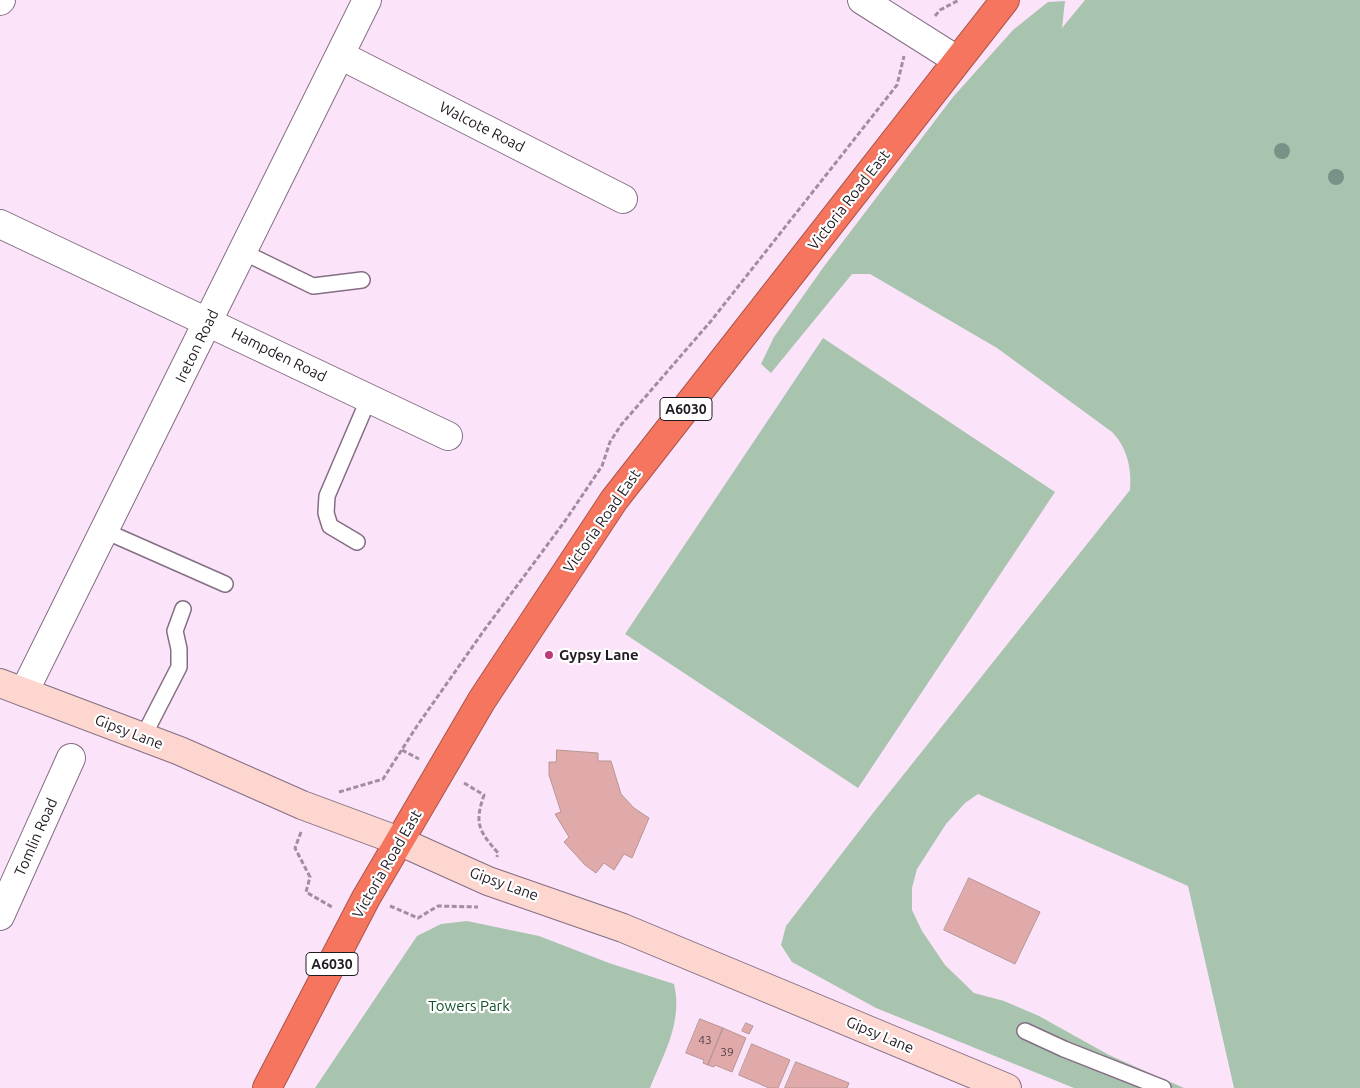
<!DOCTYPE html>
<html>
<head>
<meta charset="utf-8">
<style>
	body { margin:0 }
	canvas { display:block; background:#fbe3fa }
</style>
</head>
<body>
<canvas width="1360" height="1088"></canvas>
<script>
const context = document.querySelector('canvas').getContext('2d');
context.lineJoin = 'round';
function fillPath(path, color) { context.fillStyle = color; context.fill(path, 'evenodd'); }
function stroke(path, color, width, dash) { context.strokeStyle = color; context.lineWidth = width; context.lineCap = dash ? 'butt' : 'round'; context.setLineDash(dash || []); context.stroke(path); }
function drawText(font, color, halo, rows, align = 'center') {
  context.font = font + ' Ubuntu,sans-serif'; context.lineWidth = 4.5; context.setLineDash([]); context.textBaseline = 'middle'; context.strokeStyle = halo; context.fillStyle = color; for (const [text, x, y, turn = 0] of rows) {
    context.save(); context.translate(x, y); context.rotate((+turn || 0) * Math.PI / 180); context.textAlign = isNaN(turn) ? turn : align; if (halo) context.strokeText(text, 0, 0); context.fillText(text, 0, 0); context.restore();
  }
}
fillPath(new Path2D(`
	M1085 0H1360V1088H1234L1188 886 978 794 965 803 946 824 917 869 912 888V910L922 931 945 965 974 993 1004 1001 1039 1016 1109 1055 1184 1088H1074L876 1008 792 962 781 945 786 926 873 813 1130 490C1132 469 1127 447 1112 432L997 348 870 274H852L771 373 761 364 774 337 825 265 953 97 1013 30 1048 2 1065 1 1062 28Z
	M823 338 1055 492 858 788 625 634Z
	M467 921 539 936 609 963 674 984C683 1022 664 1053 650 1088H315L417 936 441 924Z`), '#a8c4ae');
const building = new Path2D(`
	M557 750 598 753V761H611L621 794 634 808 649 818 632 858 624 854 614 870 604 863 596 873 585 865 564 842 569 837 555 814 561 812 549 775V762H556Z
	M969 878 1040 912 1015 964 944 930Z
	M700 1019 723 1028 708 1065 703 1063 704 1060 686 1053Z
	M746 1023 753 1026 749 1034 742 1031Z
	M723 1028 746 1038 732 1072 715 1065 714 1067 708 1065Z
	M752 1044 790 1060 778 1088H769L739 1075Z
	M796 1062 849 1083 847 1088H785Z`);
fillPath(building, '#dfaaa9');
stroke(building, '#b79695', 1);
const lane = new Path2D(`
	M243 252 313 286 362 280
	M105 531 225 584
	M357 542 330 526 326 513 327 496 369 398
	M143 737 179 667V649L175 631 183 609
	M1025 1031 1064 1049 1163 1088`);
const street = new Path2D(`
	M862 0 957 60
	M0 1 1 0
	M340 55 623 199
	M0 224 448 436
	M24 692 367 0
	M0 916 71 758`);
const secondary = new Path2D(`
	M0 683 180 751 302 805 399 841 488 881 623 928 1007 1088`);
const highway = new Path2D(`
	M267 1088 366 898 482 700 614 500 1005 0`);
stroke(lane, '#846e83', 18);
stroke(street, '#846e83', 30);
stroke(secondary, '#846e83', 30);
stroke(highway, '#ab554a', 30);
stroke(new Path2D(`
	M935 16 940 10 959 0
	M402 750 419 759
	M464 783 484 795C474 824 479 831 498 853L497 857
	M339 792 383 779 417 726 485 629 565 521 602 466 610 442 621 425 711 321 897 85 904 56
	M301 832 295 848 310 877 306 892 332 907
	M390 906 418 918 438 906 478 907`), '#a08f9f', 3, [5, 2.5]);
stroke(lane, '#fff', 15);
stroke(street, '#fff', 28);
stroke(secondary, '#fcd6cf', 28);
stroke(highway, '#f5755f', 28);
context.fillStyle = '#799287';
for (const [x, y] of [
	[1282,151],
	[1336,177]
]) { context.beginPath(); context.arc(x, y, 8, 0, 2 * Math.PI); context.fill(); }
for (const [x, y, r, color] of [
	[549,655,5,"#bf3a7d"]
]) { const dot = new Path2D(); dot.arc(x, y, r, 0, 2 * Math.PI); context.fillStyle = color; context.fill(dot); stroke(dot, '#fff', 2); }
drawText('12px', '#513e44', null, [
	["43",705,1040],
	["39",727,1052]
]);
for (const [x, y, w] of [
	[686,409,52],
	[332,964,52]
]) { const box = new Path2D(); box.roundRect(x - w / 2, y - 11.5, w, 23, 4); context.fillStyle = '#fff'; context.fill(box); stroke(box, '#221a22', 1); }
drawText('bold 14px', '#221a22', null, [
	["A6030",686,409],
	["A6030",332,964]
]);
drawText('15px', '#221a22', '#fff', [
	["Walcote Road",482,127,27],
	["Victoria Road East",849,200,-52],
	["Ireton Road",197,346,-64],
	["Hampden Road",279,355,26],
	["Victoria Road East",602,521,-55],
	["Gipsy Lane",129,732,21],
	["Tomlin Road",36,837,-66],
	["Victoria Road East",387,864,-60],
	["Gipsy Lane",504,884,20],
	["Gipsy Lane",880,1035,23]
]);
drawText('bold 15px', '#221a22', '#fff', [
	["Gypsy Lane",559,655]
], 'left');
drawText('15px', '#0f5029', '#fff', [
	["Towers Park",469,1006]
]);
</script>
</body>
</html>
